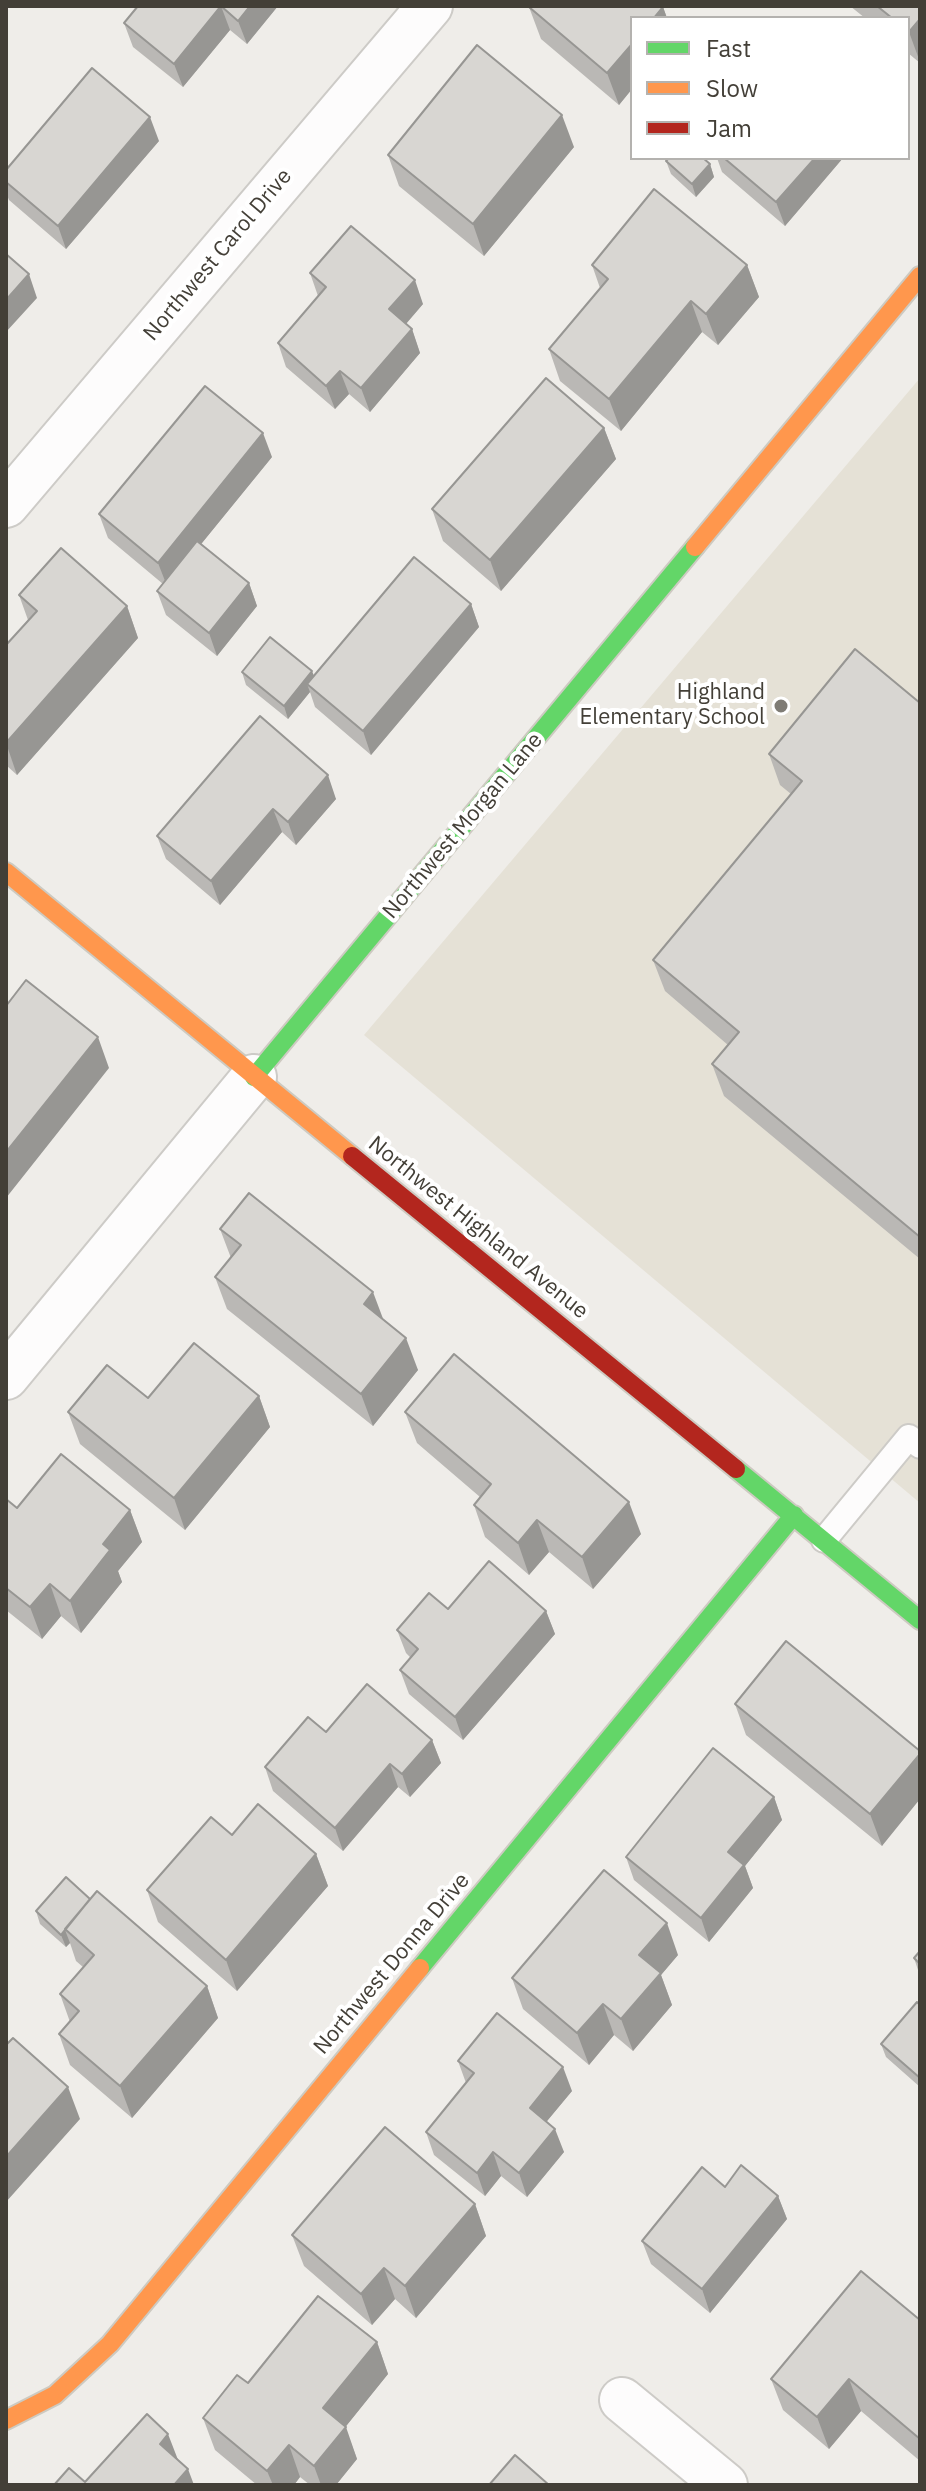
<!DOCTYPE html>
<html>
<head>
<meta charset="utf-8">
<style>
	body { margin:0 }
	#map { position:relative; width:926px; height:2491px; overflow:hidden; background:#efede9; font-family:"IBM Plex Sans",sans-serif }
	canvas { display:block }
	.frame { position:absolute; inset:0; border:8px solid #433f37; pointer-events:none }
	.legend { position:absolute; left:630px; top:16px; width:280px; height:144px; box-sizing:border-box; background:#fff; border:2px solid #b4b2af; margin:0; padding:10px 14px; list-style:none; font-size:24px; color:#433f37 }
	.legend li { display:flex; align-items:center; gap:16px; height:40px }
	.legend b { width:40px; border:2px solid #b4b2af }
</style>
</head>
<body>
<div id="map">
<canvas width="926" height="2491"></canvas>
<div class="frame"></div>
<ul class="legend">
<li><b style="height:10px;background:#63d668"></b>Fast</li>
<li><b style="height:10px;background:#ff974d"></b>Slow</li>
<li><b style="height:10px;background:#b3261e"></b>Jam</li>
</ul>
</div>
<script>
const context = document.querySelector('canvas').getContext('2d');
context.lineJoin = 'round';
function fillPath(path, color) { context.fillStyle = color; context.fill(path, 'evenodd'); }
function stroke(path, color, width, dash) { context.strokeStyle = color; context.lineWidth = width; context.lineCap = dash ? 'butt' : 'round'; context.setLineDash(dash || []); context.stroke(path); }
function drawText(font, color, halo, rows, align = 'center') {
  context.font = font + ' "IBM Plex Sans",sans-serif'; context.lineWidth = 8; context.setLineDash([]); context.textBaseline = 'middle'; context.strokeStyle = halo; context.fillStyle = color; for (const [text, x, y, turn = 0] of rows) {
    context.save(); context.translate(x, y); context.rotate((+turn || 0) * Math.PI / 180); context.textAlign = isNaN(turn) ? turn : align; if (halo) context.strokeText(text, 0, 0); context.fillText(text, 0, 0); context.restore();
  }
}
fillPath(new Path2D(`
	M920 378V1503L364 1035Z`), '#e5e1d6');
const lane = new Path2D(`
	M824 1540 909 1437 920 1446`);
const street = new Path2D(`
	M6 505 430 6
	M6 1377 254 1077
	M622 2400 725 2485`);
const fast = new Path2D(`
	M254 1077 695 547
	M736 1469 920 1620
	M420 1968 794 1515`);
const slow = new Path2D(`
	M695 547 920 276
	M6 872 352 1156
	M6 2420 55 2395 110 2344 420 1968`);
const jam = new Path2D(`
	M352 1156 736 1469`);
stroke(lane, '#cdcbc7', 28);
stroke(street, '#cdcbc7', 48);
stroke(fast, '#cdcac1', 22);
stroke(slow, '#cdcac1', 22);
stroke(jam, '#cdcac1', 22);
stroke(lane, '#fdfcfc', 24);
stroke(street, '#fdfcfc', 44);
stroke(fast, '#63d668', 18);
stroke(slow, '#ff974d', 18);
stroke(jam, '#b3261e', 18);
fillPath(new Path2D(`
	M138 6H278L247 44 230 30 183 87 133 47 124 23Z
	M850 6H920V63L908 53V18H865Z
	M529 7H663L667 18H632V89L619 105 541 39Z
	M159 141 66 249 9 200 6 193V170Z
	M574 147 484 256 399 186 388 155Z
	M717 158H843L785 226 722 172Z
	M666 161 710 164 714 177 696 197 671 174Z
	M592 265H747L759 297 718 345 702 332 621 431 560 381 549 349 600 288Z
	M310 273 423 304 406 324 412 329 420 353 370 412 349 394 335 409 286 367 278 343 318 296Z
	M604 428 616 459 501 591 443 541 432 509Z
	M272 457 201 544 249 583 257 606 217 656 166 615 157 591 163 584 108 538 99 514Z
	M19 595 127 606 138 638 17 775 6 765V645L28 620Z
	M471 604 479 627 371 755 315 707 310 692 288 719 246 685 242 672 314 675Z
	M920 703V1259L724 1096 712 1064 728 1045 665 991 653 960 791 794 780 785 769 754Z
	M260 716 336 799 296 845 282 832 220 905 166 859 157 836Z
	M220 1229 383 1320 418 1370 373 1426 227 1309 215 1277 231 1258Z
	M259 1396 270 1427 185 1530 80 1444 68 1412 148 1398Z
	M405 1412 641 1534 593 1589 549 1552 529 1575 485 1537 474 1505 480 1497 417 1443Z
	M6 1499 17 1508 130 1510 142 1542 118 1571 122 1582 81 1633 61 1616 42 1639 6 1610Z
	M448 1609 546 1611 555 1634 463 1740 409 1694 400 1670 411 1658 406 1653 397 1630Z
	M735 1704 920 1751 882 1846 746 1735Z
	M326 1732 432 1740 441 1763 410 1797 398 1787 343 1851 273 1791 265 1767Z
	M774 1797 782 1820 745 1866 753 1888 709 1942 634 1880 626 1857Z
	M316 1854 328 1886 237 1991 158 1922 147 1890Z
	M90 1899 207 1986 218 2018 132 2118 70 2065 59 2034 70 2022 60 1994 83 1967 76 1961 70 1943 66 1947 40 1924 36 1911Z
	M920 1951V1976L914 1958Z
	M678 1955 661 1975 672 2005 633 2051 614 2035 589 2065 523 2009 512 1978Z
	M920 2005V2087L886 2057 881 2044Z
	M458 2061 572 2091 546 2122 564 2152 527 2197 501 2176 485 2196 434 2155 426 2132 466 2083Z
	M725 2187 778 2196 787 2219 710 2313 651 2264 642 2241Z
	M475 2204 486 2236 416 2318 395 2299 372 2325 304 2266 292 2235Z
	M920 2320V2461L861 2411 829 2449 783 2410 771 2379Z
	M377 2342 388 2374 345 2427 357 2459 336 2485H310L300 2477 294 2485H257L215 2450 203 2418 248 2383Z`), '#bab8b5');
fillPath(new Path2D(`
	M221 6 230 30 183 87 174 64Z
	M250 6H278L247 44 238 21Z
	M663 7 667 18H654Z
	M920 19V62L909 32Z
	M632 44V89L619 105 607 73Z
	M562 115 574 147 484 256 473 224Z
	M150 117 159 141 66 249 58 226Z
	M815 158H843L785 226 776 202Z
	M710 164 714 177 696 197 692 184Z
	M747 265 759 297 718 345 706 314Z
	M29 274 37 298 6 332V300Z
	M415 280 423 304 398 333 389 309Z
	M691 301 702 332 621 431 609 399Z
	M412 329 420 353 370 412 361 388Z
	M340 371 349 394 335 409 326 386Z
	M604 428 616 459 501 591 490 560Z
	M263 433 272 457 167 586 158 563Z
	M249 583 257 606 217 656 209 633Z
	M471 604 479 627 371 755 363 731Z
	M127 606 138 638 17 775 6 743Z
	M312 671 317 683 307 684 310 692 288 719 284 706Z
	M328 775 336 799 296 845 288 822Z
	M273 809 282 832 220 905 211 881Z
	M98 1037 109 1068 6 1198V1152Z
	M373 1292 385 1324 364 1304Z
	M406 1338 418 1370 373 1426 361 1394Z
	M259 1396 270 1427 185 1530 174 1498Z
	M629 1502 641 1534 593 1589 582 1557Z
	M130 1510 142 1542 118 1571 122 1582 81 1633 70 1601 103 1544Z
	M537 1520 549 1552 529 1575 518 1543Z
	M50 1584 61 1616 42 1639 30 1607Z
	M546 1611 555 1634 463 1740 455 1717Z
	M432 1740 441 1763 410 1797 402 1774Z
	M920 1754V1799L882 1846 870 1814Z
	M390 1764 398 1787 343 1851 335 1828Z
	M774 1797 782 1820 745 1866 753 1888 709 1942 701 1918 728 1852Z
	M316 1854 328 1886 237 1991 226 1960Z
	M667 1923 678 1955 661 1975 672 2005 633 2051 621 2019 639 1955Z
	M65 1930 70 1943 66 1947 61 1935Z
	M207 1986 218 2018 132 2118 120 2086Z
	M603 2004 614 2035 589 2065 577 2033Z
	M563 2067 572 2091 538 2132 530 2108Z
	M68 2087 80 2119 6 2202V2157Z
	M555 2129 564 2152 527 2197 519 2173Z
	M493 2152 501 2176 485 2196 477 2173Z
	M778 2196 787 2219 710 2313 702 2289Z
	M475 2204 486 2236 416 2318 405 2286Z
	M384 2268 395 2299 372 2325 361 2294Z
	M377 2342 388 2374 335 2440 323 2408Z
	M849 2379 861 2411 829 2449 817 2417Z
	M346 2427 357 2459 336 2485H321L314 2466Z
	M168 2434 180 2465 160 2444Z
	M289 2445 300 2477 294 2485H273L267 2471Z
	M188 2469 194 2485H174Z`), '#979693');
const building = new Path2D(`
	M138 6H250L238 21 221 6 174 64 124 23Z
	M530 6H662L663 7 654 18H632V44L607 73 529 7Z
	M877 6H920V19L909 32 908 31V18H892Z
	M477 45 562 115 473 224 388 155Z
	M92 68 150 117 58 226 6 182V170Z
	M669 158H703L710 164 692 184 666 161Z
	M724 158H815L776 202Z
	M654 189 747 265 706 314 691 301 609 399 549 349 608 279 592 265Z
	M351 226 415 280 389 309 412 329 361 388 340 371 326 386 278 343 326 287 310 273Z
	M6 254 29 274 6 300Z
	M546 378 604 428 490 560 432 509Z
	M205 386 263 433 158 563 99 514Z
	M197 541 249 583 209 633 157 591Z
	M61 548 127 606 6 743V645L37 611 19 595Z
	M414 557 471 604 363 731 307 684Z
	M270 637 312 671 284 706 242 672Z
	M855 649 920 703V1237L712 1064 739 1032 653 960 802 781 769 754Z
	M260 716 328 775 288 822 273 809 211 881 157 836Z
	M26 980 98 1037 6 1152V1006Z
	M249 1193 373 1292 364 1304 406 1338 361 1394 215 1277 241 1245 220 1229Z
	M194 1343 259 1396 174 1498 68 1412 107 1365 148 1398Z
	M454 1354 629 1502 582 1557 537 1520 518 1543 474 1505 491 1484 405 1412Z
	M61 1454 130 1510 103 1544 110 1550 70 1601 50 1584 30 1607 6 1588V1499L17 1508Z
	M489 1561 546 1611 455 1717 400 1670 418 1649 397 1630 429 1593 448 1609Z
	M786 1641 920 1751V1754L870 1814 735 1704Z
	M367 1684 432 1740 402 1774 390 1764 335 1828 265 1767 308 1717 326 1732Z
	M713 1748 774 1797 728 1852 744 1865 701 1918 626 1857Z
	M258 1804 316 1854 226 1960 147 1890 211 1817 232 1835Z
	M604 1870 667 1923 639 1955 661 1973 621 2019 603 2004 577 2033 512 1978Z
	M66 1877 90 1899 61 1935 36 1911Z
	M97 1891 207 1986 120 2086 59 2034 79 2011 60 1994 94 1955 65 1929Z
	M920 1951V1964L914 1958Z
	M917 2002 920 2005V2078L881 2044Z
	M497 2013 563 2067 530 2108 555 2129 519 2173 493 2152 477 2173 426 2132 474 2073 458 2061Z
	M13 2038 68 2087 6 2157V2045Z
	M385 2127 475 2204 405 2286 384 2268 361 2294 292 2235Z
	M741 2165 778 2196 702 2289 642 2241 702 2167 725 2187Z
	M861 2271 920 2320V2439L849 2379 817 2417 771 2379Z
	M318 2296 377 2342 323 2408 346 2427 314 2466 289 2445 267 2471 203 2418 237 2375 248 2383Z
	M147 2414 168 2434 160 2444 188 2469 174 2485H54L69 2468 85 2482Z
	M515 2455 549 2485H489Z`);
fillPath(building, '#d8d6d2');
stroke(building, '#979693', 2);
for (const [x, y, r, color] of [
	[781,706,8,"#7f7c75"]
]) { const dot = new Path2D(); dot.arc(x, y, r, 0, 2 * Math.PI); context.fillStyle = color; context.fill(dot); stroke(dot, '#fff', 3); }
drawText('22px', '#433f37', '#fff', [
	["Northwest Carol Drive",218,255,-50],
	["Northwest Morgan Lane",463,826,-50],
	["Northwest Highland Avenue",478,1228,39],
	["Northwest Donna Drive",392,1964,-50]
]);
drawText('22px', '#433f37', '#fff', [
	["Highland",765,693],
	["Elementary School",765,718]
], 'right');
</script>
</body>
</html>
